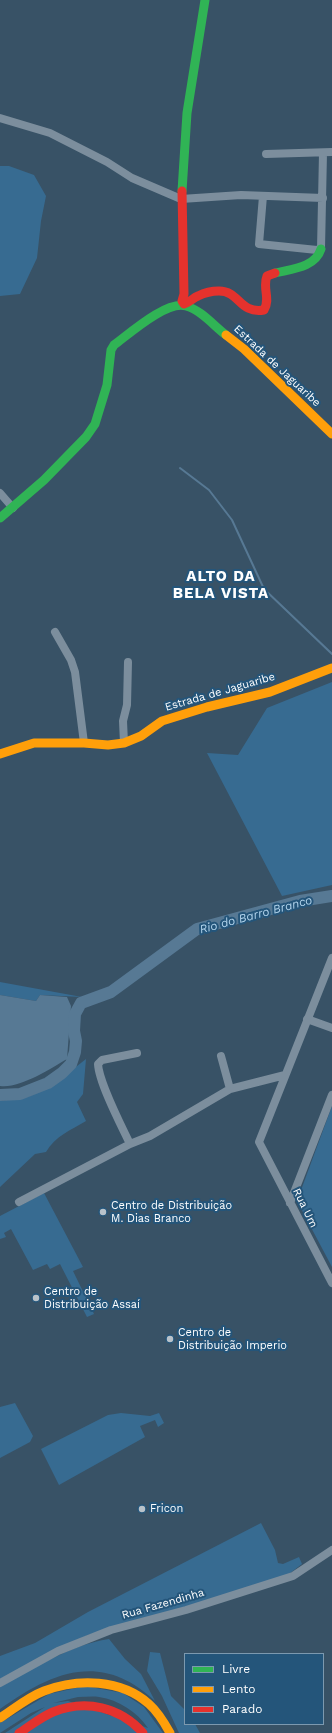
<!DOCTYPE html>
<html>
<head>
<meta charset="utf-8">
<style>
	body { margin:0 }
	#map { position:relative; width:332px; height:1733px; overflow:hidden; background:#385266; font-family:"Work Sans",sans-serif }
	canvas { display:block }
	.legend { position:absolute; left:184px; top:1653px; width:140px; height:72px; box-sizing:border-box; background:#24557a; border:1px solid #7c99af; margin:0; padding:5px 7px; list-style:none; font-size:12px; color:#fff }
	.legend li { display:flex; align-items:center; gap:8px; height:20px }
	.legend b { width:20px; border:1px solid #7c99af }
</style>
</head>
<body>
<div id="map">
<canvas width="332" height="1733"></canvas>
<ul class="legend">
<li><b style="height:5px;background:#30b455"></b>Livre</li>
<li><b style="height:5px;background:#ff9f0a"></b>Lento</li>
<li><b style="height:5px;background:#e5322d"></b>Parado</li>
</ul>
</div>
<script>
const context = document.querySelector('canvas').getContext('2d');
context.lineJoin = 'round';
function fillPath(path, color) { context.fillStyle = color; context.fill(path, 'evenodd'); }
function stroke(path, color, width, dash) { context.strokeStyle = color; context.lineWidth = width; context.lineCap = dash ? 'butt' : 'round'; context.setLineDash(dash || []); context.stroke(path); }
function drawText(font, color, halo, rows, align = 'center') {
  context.font = font + ' "Work Sans",sans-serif'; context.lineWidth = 4; context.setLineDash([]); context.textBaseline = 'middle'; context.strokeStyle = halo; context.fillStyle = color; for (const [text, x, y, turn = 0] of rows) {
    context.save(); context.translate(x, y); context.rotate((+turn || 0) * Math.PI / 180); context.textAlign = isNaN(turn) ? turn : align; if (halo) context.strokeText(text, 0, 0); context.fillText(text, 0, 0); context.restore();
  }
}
fillPath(new Path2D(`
	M0 166H9L34 175 46 196 41 221 37 258 20 294 0 296Z
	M332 682V885L282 896 207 753 238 755 267 708Z
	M0 982 82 997 40 995 36 1001 0 995Z
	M86 1059 83 1094 77 1102 86 1121C71 1130 55 1136 46 1152L35 1154 0 1187V1101L30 1096 54 1084Z
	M332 1106V1267L297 1201Z
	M44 1193 83 1267 73 1271 94 1314 87 1317 60 1264 50 1269 47 1264 33 1270 11 1229 4 1233 6 1237 0 1239V1216Z
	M15 1403 33 1436 30 1442 0 1458V1407Z
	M121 1413 150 1416 159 1413 164 1423 158 1427 155 1420 140 1426 145 1437 59 1485 41 1449 108 1415Z
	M261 1523 275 1550 278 1563 283 1564 299 1557 302 1564 289 1574 236 1593 88 1635 0 1679V1656L35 1643 88 1612Z
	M109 1639 125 1659 141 1674 155 1701C102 1651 53 1671 0 1709V1687C34 1668 70 1645 109 1639Z
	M150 1652 160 1653 171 1696 185 1710V1724H195L200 1733H179L162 1696 147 1671Z
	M85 1686 123 1693 144 1707 163 1733H5L45 1707 31 1713 0 1733V1723L49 1694ZM78 1697C85 1697 93 1696 99 1697 119 1700 137 1712 148 1728L68 1701 53 1703Z`), '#376b91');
fillPath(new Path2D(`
	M0 995 36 1001 40 995 67 997 71 1006 67 1059C50 1069 19 1089 0 1086Z`), '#577994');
stroke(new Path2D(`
	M180 468 209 490 232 520 264 589 332 654`), '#577994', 2);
stroke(new Path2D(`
	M0 1095 20 1094 48 1083 62 1073 71 1064 75 1052 76 1041 74 1031 75 1014 81 1003 111 992 197 929 300 901 332 896`), '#577994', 12);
stroke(new Path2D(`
	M0 118 50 133 107 162 132 178 181 199 241 195 323 198
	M266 154 332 152
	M263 196 259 244 317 250 321 249 323 153
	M0 493 13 508
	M55 632 71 660 75 672 84 743
	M124 743 123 721 127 705 128 662
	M332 958 259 1142 332 1283
	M307 1019 332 1028
	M137 1053 102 1060 98 1064C99 1083 121 1125 130 1144L150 1136 230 1089 285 1075
	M221 1056 230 1089
	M19 1202 130 1144
	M290 1203 332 1095
	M0 1683 58 1651 111 1630 186 1610 293 1576 332 1550`), '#7c8e9d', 8);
stroke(new Path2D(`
	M182 191 187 113 205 0
	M275 273C291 269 315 268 321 249
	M0 518 44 480 86 437 95 424 107 385 111 350 114 345C129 334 167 300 186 306 201 310 214 326 226 335`), '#30b455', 9);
stroke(new Path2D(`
	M226 335 244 349 332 434
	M0 754 34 743H84L108 745 124 743 141 736 162 721 207 707 270 692 332 668
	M0 1718C14 1709 28 1697 44 1691 78 1678 121 1679 149 1704 158 1712 164 1722 170 1733`), '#ff9f0a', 9);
stroke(new Path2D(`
	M182 191 184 294 182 301 184 304C190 302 193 298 198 296 204 293 212 291 219 291 240 291 239 314 264 310 271 299 262 288 267 276L275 273
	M19 1733C30 1726 41 1717 53 1712 86 1699 120 1707 143 1733`), '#e5322d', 9);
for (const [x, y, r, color] of [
	[103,1212,4,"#b9c2c9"],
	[36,1298,4,"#b9c2c9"],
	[170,1339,4,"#b9c2c9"],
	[142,1509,4,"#b9c2c9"]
]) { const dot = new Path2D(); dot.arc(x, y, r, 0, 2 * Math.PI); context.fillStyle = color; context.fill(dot); stroke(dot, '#24557a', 1.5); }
drawText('11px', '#fff', '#24557a', [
	["Estrada de Jaguaribe",277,366,43],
	["Estrada de Jaguaribe",220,692,-16],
	["Rua Um",305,1208,64],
	["Rua Fazendinha",163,1604,-16]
]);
drawText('11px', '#fff', '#24557a', [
	["Centro de Distribuição",111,1206],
	["M. Dias Branco",111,1219],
	["Centro de",44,1292],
	["Distribuição Assaí",44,1305],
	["Centro de",178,1333],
	["Distribuição Imperio",178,1346],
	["Fricon",150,1509]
], 'left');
drawText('italic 12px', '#b2d4ec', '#24557a', [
	["Rio do Barro Branco",256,915,-15]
]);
context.letterSpacing = '1px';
drawText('bold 15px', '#fff', '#24557a', [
	["ALTO DA",221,577],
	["BELA VISTA",221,594]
]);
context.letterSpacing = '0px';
</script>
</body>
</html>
